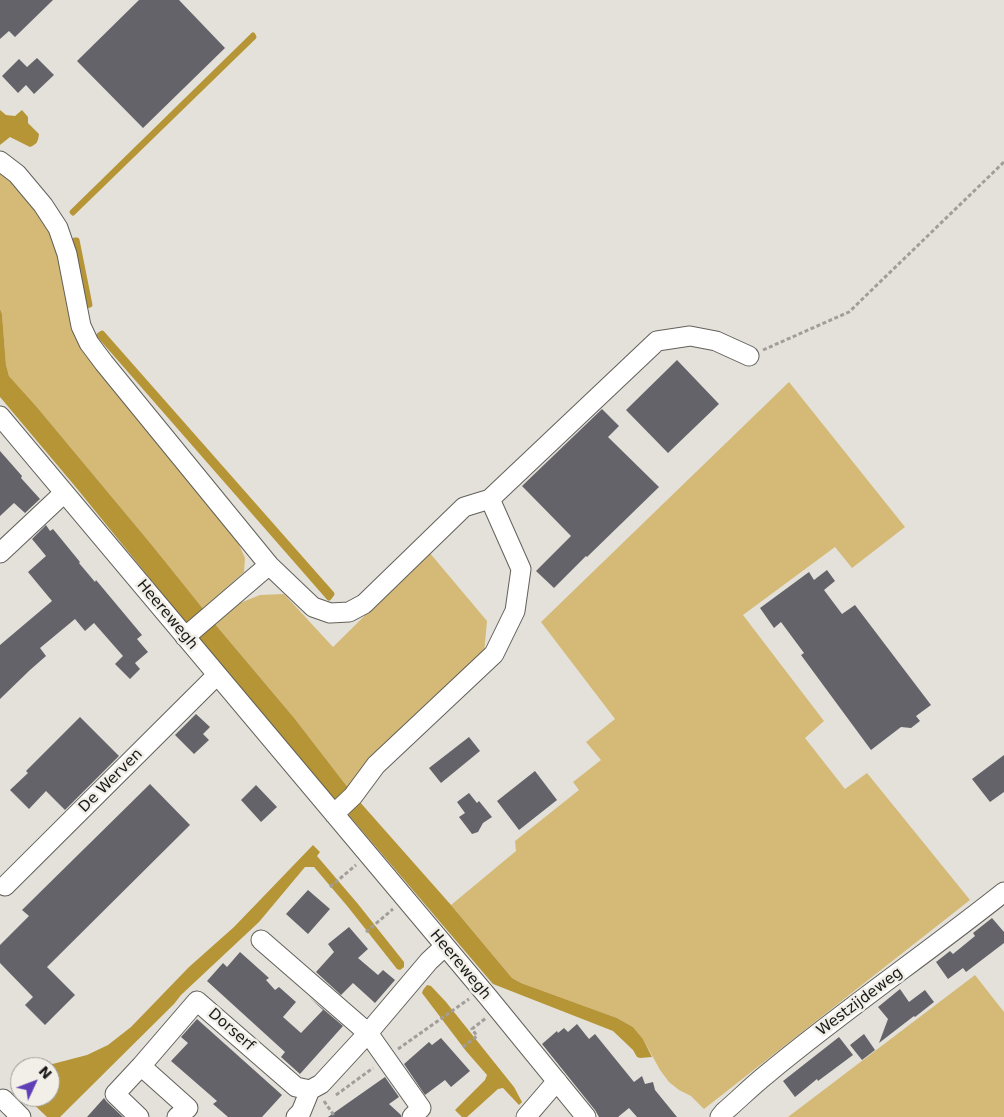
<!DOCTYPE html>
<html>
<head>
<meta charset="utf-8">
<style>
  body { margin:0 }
  #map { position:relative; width:1004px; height:1117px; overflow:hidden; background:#e4e1db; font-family:"DejaVu Sans",sans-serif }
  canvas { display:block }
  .north { position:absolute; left:10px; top:1057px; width:50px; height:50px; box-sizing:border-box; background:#f1efe8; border:1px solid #9b9994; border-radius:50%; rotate:47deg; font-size:14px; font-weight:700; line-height:20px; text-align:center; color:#1a1917 }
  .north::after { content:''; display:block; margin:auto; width:18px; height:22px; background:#5f3eb6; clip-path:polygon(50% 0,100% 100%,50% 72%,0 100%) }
</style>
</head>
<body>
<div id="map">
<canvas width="1004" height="1117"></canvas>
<div class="north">N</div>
</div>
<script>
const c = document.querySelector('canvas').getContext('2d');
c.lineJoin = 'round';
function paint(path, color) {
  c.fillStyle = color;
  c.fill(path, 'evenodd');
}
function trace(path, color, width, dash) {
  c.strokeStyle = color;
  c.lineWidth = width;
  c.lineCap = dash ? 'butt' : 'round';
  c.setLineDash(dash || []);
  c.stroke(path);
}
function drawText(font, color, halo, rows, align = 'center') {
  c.font = font + ' "DejaVu Sans",sans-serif';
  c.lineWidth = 5;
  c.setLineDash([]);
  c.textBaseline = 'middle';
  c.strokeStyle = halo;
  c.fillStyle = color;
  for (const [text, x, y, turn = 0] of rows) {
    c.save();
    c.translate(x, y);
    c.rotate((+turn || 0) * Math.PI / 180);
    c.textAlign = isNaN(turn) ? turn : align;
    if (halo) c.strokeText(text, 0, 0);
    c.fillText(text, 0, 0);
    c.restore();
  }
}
const green = new Path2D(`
  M 0,171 L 9,177 L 25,196 L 49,229 L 56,245 L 72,328 L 82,351 L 237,540 L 245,558 L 244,572 L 202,609 L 151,544 L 36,406 L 9,376 L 6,365 L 2,314 L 0,309 Z
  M 789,382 L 905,527 L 852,568 L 835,547 L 743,615 L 824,721 L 805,738 L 845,789 L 867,773 L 970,900 L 704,1109 L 691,1096 L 679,1090 L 669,1082 L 660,1070 L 643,1039 L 633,1027 L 617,1018 L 521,983 L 512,978 L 451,905 L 516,851 L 515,841 L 579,790 L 573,782 L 601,760 L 586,742 L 615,719 L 541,622 Z
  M 429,552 L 487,621 L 484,654 L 349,789 L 295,719 L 215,624 L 240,603 L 260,595 L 284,594 L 333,647 Z
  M 975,975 L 1004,1012 L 1004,1117 L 788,1117 Z`);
const water = new Path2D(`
  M 0,110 L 6,115 L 15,116 L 22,110 L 28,117 L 28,123 L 39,134 C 38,142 37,144 30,147 L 10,137 L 0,145 Z
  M 0,309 L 2,314 L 6,365 L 9,376 L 36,406 L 151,544 L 215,624 L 295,719 L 349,789 L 336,801 L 226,672 L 74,485 L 0,397 Z
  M 359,801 L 451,905 L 512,978 L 521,983 L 617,1018 L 633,1027 L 643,1039 L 652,1057 L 640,1058 L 637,1057 L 633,1050 L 613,1031 L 493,984 L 347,813 Z
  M 313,845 L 320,852 L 317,856 L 358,904 L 404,962 L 404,967 L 400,970 L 397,969 L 348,907 L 314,867 L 305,867 L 259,922 L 181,995 L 174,1004 L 60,1117 L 47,1117 L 26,1097 L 50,1097 L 50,1067 L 41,1067 L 87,1055 L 108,1045 L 131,1027 L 189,967 L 234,927 Z
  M 427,985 L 431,986 L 446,1002 L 514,1087 L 522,1102 L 519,1105 L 503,1088 L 498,1089 L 467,1117 L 462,1117 L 455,1110 L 485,1080 L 487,1075 L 466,1051 L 422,993 L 423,990 Z`);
const stream = new Path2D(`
  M 253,35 L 254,37 L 73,213 L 72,212 Z
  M 75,240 L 77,240 L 90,305 L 87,306 Z
  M 102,333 L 332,594 L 329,598 L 99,335 Z`);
const building = new Path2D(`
  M 0,0 L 53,0 L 15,37 L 9,31 L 0,39 Z
  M 139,0 L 179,0 L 225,48 L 143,128 L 77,61 Z
  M 37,58 L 54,75 L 34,94 L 26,85 L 18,93 L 2,76 L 19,59 L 27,67 Z
  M 677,360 L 719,404 L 668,453 L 626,410 Z
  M 602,409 L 619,426 L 608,437 L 659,487 L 587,557 L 586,556 L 554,588 L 536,571 L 571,536 L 522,486 Z
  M 0,451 L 22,476 L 21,478 L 40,499 L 25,513 L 14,503 L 0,516 Z
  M 46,525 L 50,531 L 53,529 L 80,562 L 79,563 L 95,582 L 96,580 L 142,635 L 137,639 L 148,652 L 135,663 L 140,669 L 130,679 L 115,664 L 123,656 L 94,623 L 85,631 L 75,619 L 40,648 L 46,656 L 30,670 L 0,699 L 0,645 L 52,601 L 28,572 L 46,556 L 32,539 Z
  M 827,570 L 835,581 L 824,590 L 842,614 L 855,605 L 931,705 L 916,716 L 920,721 L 911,728 L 901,727 L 871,750 L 801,655 L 804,653 L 781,622 L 774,628 L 760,608 L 809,572 L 814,580 Z
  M 196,714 L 210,727 L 203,734 L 209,740 L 194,754 L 175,735 Z
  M 80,717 L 119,756 L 65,810 L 46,791 L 29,809 L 10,790 L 28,773 L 26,771 Z
  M 469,737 L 480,751 L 441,783 L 429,768 Z
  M 1004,755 L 1004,792 L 990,802 L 972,779 Z
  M 535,771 L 557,800 L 519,830 L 497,801 Z
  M 150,784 L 190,825 L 47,967 L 75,995 L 45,1025 L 25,1005 L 33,997 L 0,963 L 0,945 L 29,916 L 22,910 Z
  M 256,785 L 277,807 L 261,822 L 241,800 Z
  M 469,793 L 477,803 L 479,801 L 492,817 L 483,823 L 478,832 L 472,834 L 459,817 L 465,813 L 457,802 Z
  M 308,890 L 330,909 L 308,934 L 286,914 Z
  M 992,918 L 1004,932 L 1004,943 L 966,972 L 963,968 L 948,979 L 936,962 L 950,951 L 953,954 L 975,936 L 973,933 Z
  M 349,927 L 368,949 L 358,958 L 378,975 L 383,970 L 395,980 L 375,1003 L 353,983 L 341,995 L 316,972 L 334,952 L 328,944 Z
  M 240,952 L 269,978 L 266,980 L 275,990 L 279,987 L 296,1002 L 283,1017 L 301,1033 L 323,1010 L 309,997 L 343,1026 L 300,1074 L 281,1057 L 285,1052 L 207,981 L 223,963 L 227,967 Z
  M 900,989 L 909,1002 L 925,990 L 934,1002 L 915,1017 L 914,1016 L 879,1043 L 888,1019 L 878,1007 Z
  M 197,1019 L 282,1095 L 262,1117 L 228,1117 L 213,1104 L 217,1101 L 171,1061 L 188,1043 L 181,1037 Z
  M 577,1024 L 589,1039 L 595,1034 L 634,1082 L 642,1076 L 645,1084 L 653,1082 L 655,1090 L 677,1117 L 637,1117 L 629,1108 L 618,1117 L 599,1117 L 595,1110 L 542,1044 L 557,1031 L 558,1033 L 564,1028 L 568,1032 Z
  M 864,1034 L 875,1050 L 862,1060 L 850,1045 Z
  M 839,1037 L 853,1055 L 818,1081 L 817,1079 L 795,1097 L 783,1081 Z
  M 441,1038 L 470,1071 L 451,1087 L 445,1080 L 425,1095 L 404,1064 L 429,1042 L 432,1045 Z
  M 385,1077 L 399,1097 L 389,1104 L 401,1115 L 401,1117 L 328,1117 Z
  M 104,1098 L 107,1102 L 123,1117 L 87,1117 Z`);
const path = new Path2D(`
  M 763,350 L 849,312 L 1004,162
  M 330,887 L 356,865
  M 366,932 L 393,909
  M 463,1047 L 477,1036 L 472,1029 L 486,1018
  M 398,1049 L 469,999
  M 336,1095 L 373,1068
  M 324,1101 L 335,1117`);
const minor = new Path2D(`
  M 0,161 L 17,174 L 43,205 L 58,228 L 67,254 L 81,326 L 89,343 L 104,363 L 269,565 L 313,607 L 330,613 L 349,612 L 364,604 L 464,507 L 490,499 L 657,341 L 690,336 L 716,341 L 749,356
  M 0,416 L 488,997 L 586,1117
  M 0,553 L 64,493
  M 185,637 L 269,565
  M 334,814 L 353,796 L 376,765 L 494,654 L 515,611 L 521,569 L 490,499
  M 5,886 L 217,675
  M 261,940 L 368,1033 L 421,1108 L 412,1117
  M 141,1066 L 188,1108 L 177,1117
  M 3,1099 L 21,1117
  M 139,1117 L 115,1094 L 141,1066 L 197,1001 L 296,1087 L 310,1090 L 321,1084 L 368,1033 L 429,961 L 444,947
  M 296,1117 L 301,1112 L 310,1090
  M 526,1117 L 557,1081
  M 720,1117 L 724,1112 C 738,1100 752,1086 767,1074 C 844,1010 926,954 1004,892`);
const streetNames = [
  ["Heerewegh",167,615,50],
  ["De Werven",111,781,-45],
  ["Heerewegh",460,965,50],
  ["Westzijdeweg",860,1002,-37],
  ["Dorserf",231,1030,41]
];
paint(green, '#d4ba76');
paint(water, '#b69536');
trace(stream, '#b69536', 5);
paint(building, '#646369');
trace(minor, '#62605a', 21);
trace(path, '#a19e9a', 3, [4, 2.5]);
trace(minor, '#fff', 19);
drawText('15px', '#1a1917', '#f1efe8', streetNames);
</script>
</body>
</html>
